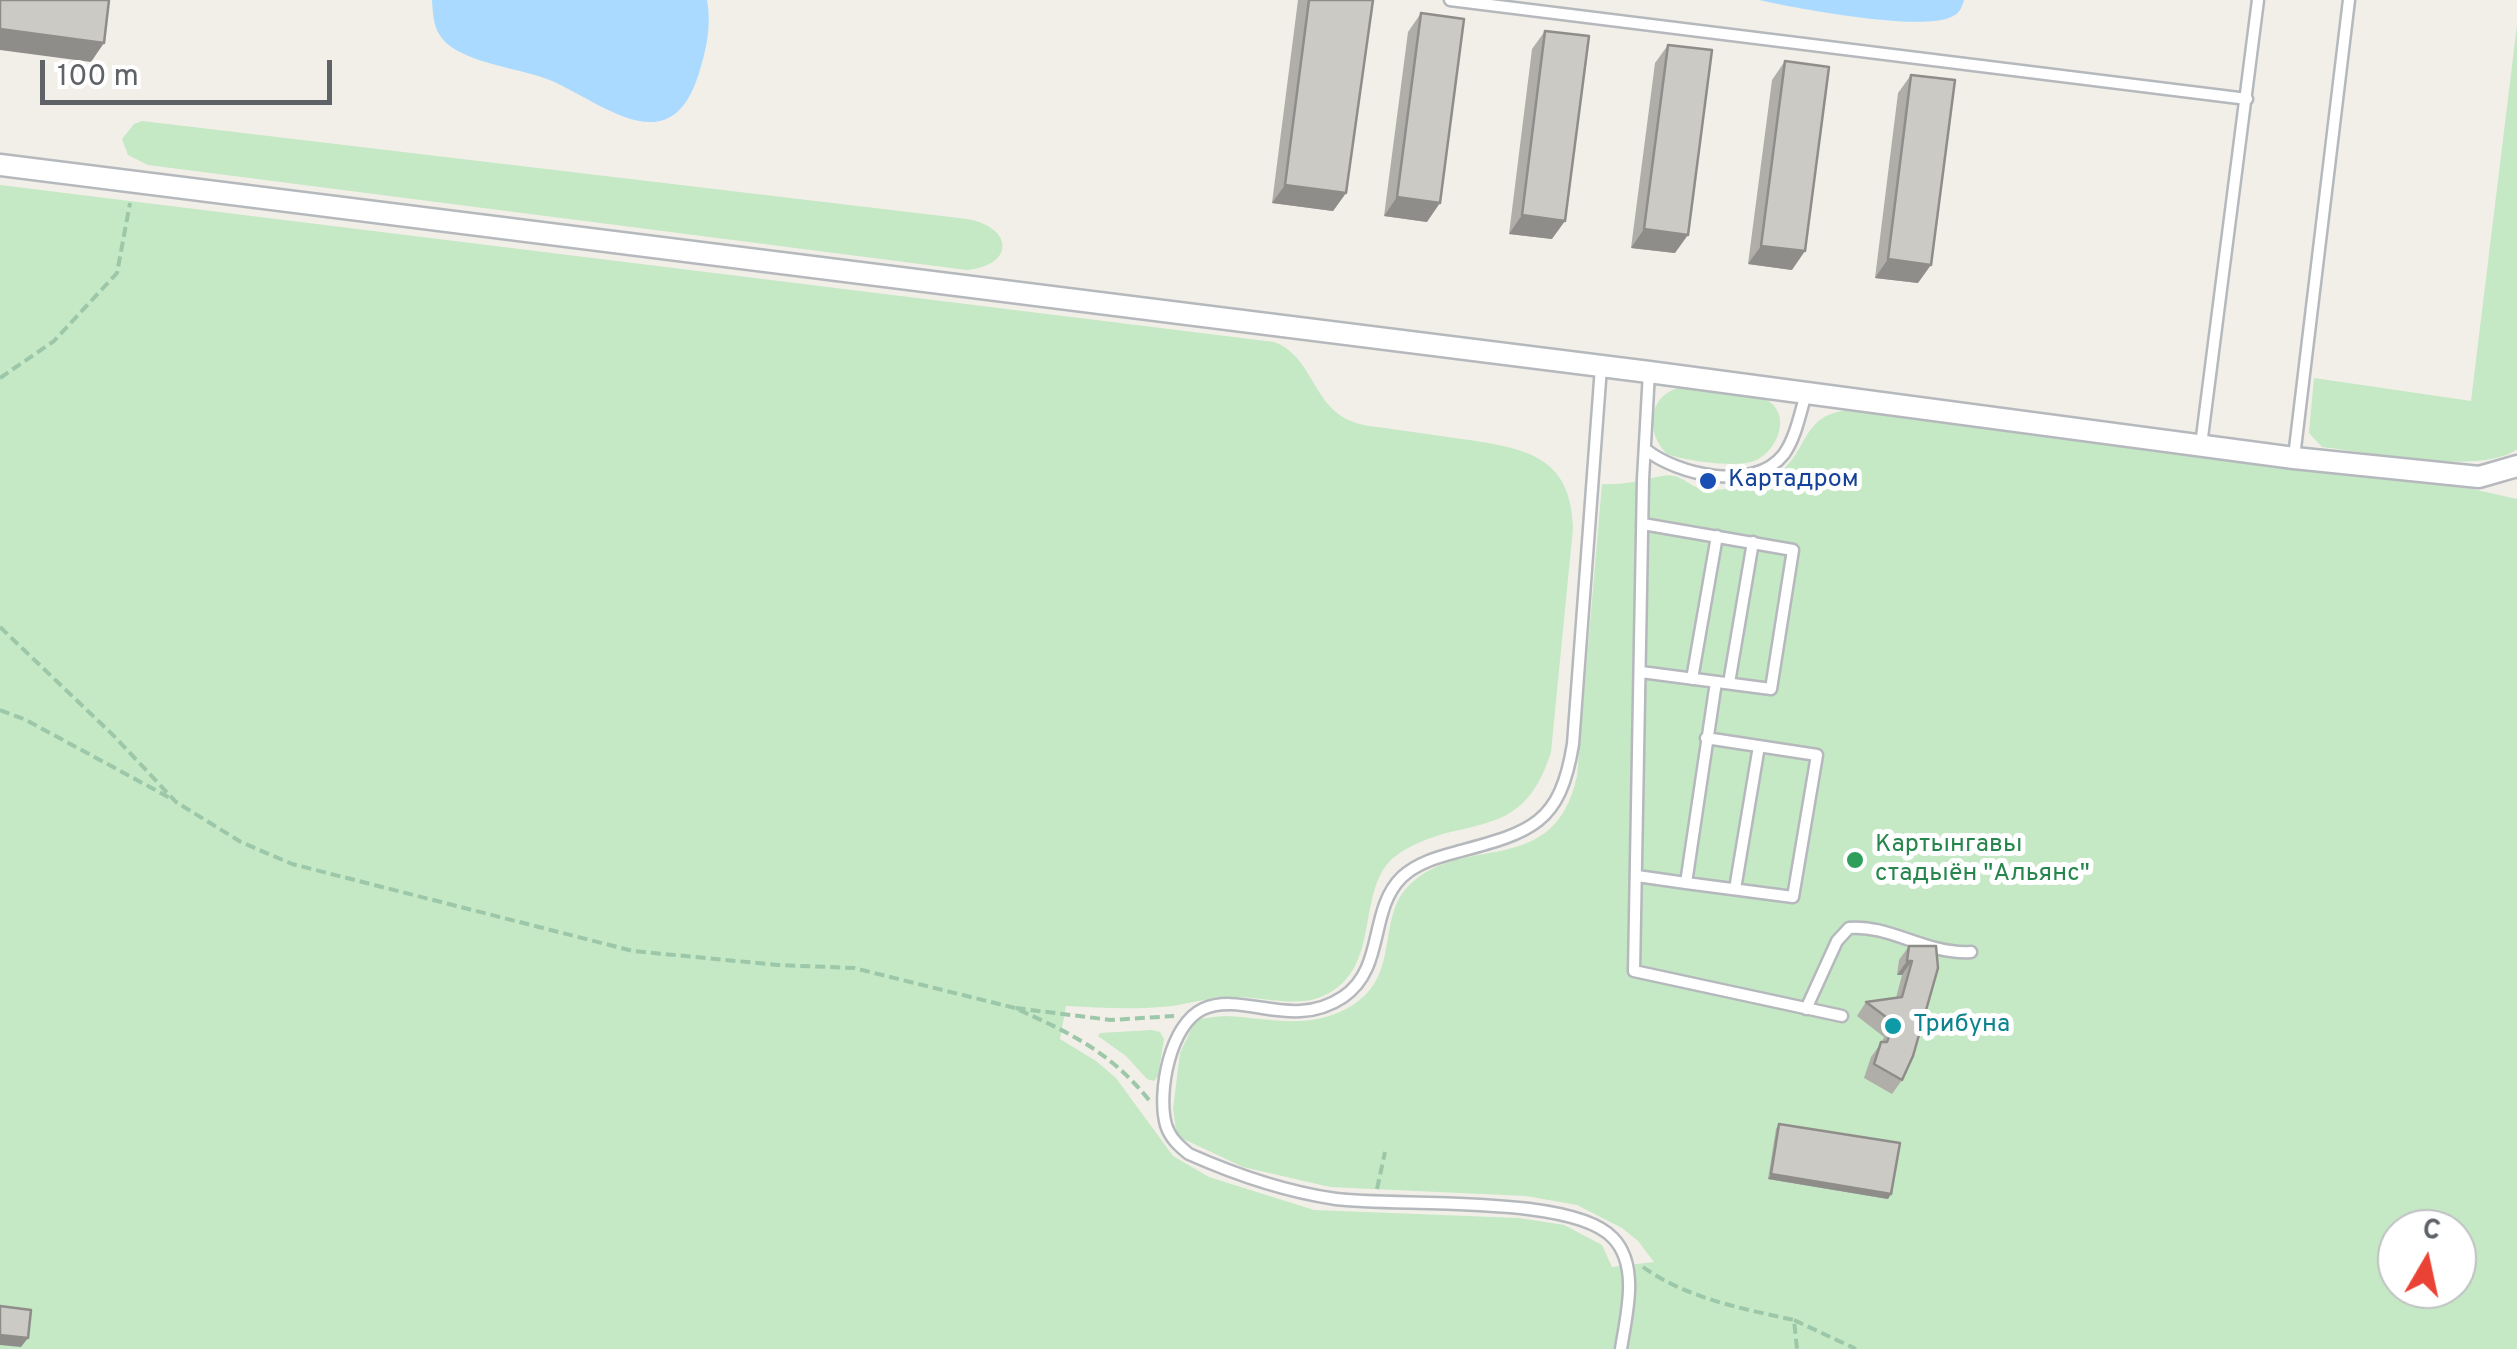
<!DOCTYPE html>
<html>
<head>
<meta charset="utf-8">
<style>
  body { margin:0 }
  #map { position:relative; width:2517px; height:1349px; overflow:hidden; background:#f1efe8; font-family:Overpass,sans-serif }
  canvas { display:block }
  .north { position:absolute; left:2377px; top:1209px; width:100px; height:100px; box-sizing:border-box; background:#fff; border:2px solid #bfc1c3; border-radius:50%; rotate:9deg; font-size:28px; font-weight:700; line-height:40px; text-align:center; color:#5f6368 }
  .north::after { content:''; display:block; margin:auto; width:35px; height:45px; background:#ea4335; clip-path:polygon(50% 0,100% 100%,50% 72%,0 100%) }
  .scale { position:absolute; left:40px; top:60px; width:292px; height:45px; box-sizing:border-box; border:5px solid #5f6368; border-top:0; padding-left:12px; font-size:30px; line-height:35px; white-space:nowrap; color:#5f6368; -webkit-text-stroke:8px #fff; paint-order:stroke }
</style>
</head>
<body>
<div id="map">
<canvas width="2517" height="1349"></canvas>
<div class="north">С</div>
<div class="scale">100 m</div>
</div>
<script>
const c = document.querySelector('canvas').getContext('2d');
c.lineJoin = 'round';
function paint(path, color) {
  c.fillStyle = color;
  c.fill(path, 'evenodd');
}
function trace(path, color, width, dash) {
  c.strokeStyle = color;
  c.lineWidth = width;
  c.lineCap = dash ? 'butt' : 'round';
  c.setLineDash(dash || []);
  c.stroke(path);
}
function drawText(font, color, halo, rows, align = 'center') {
  c.font = font + ' Overpass,sans-serif';
  c.lineWidth = 10;
  c.setLineDash([]);
  c.textBaseline = 'middle';
  c.strokeStyle = halo;
  c.fillStyle = color;
  for (const [text, x, y, turn = 0] of rows) {
    c.save();
    c.translate(x, y);
    c.rotate((+turn || 0) * Math.PI / 180);
    c.textAlign = isNaN(turn) ? turn : align;
    if (halo) c.strokeText(text, 0, 0);
    c.fillText(text, 0, 0);
    c.restore();
  }
}
const green = new Path2D(`
  M 2517,25 L 2517,449 C 2482,476 2367,452 2322,447 L 2309,433 L 2314,378 L 2471,401 Z
  M 142,121 L 967,219 C 1013,227 1016,265 967,270 L 148,165 L 128,155 L 122,139 L 134,124 Z
  M 0,185 L 1274,342 C 1311,355 1312,401 1346,419 C 1360,426 1377,427 1392,429 C 1417,433 1443,436 1469,440 C 1529,449 1571,458 1573,528 L 1551,752 C 1521,848 1461,811 1397,855 C 1366,876 1372,928 1358,959 C 1351,978 1335,993 1315,999 C 1288,1006 1259,996 1232,997 C 1211,997 1192,1003 1172,1006 C 1136,1010 1101,1008 1066,1006 L 1060,1039 L 1096,1061 L 1116,1078 L 1173,1156 L 1209,1177 L 1314,1210 L 1519,1218 L 1564,1225 L 1602,1245 L 1612,1267 L 1654,1262 L 1638,1241 L 1622,1228 L 1577,1205 L 1526,1196 L 1330,1187 L 1243,1167 L 1177,1136 L 1173,1109 L 1180,1053 L 1196,1019 C 1206,1019 1215,1016 1226,1016 C 1269,1018 1305,1030 1346,1009 C 1407,977 1371,914 1415,880 C 1470,835 1555,877 1577,776 L 1602,484 C 1620,486 1646,479 1662,476 C 1678,472 1686,483 1698,488 C 1711,494 1760,485 1773,477 C 1811,454 1798,413 1852,410 L 2472,489 L 2517,499 L 2517,1349 L 0,1349 ZM 2397,1229 L 2457,1229 L 2457,1289 L 2397,1289 Z
  M 1678,388 C 1698,387 1747,390 1765,399 C 1793,413 1778,452 1754,461 C 1735,468 1686,461 1667,454 C 1646,434 1647,397 1678,388 Z
  M 1152,1030 L 1160,1032 L 1164,1039 L 1158,1076 L 1154,1081 L 1147,1079 L 1126,1056 L 1098,1036 L 1100,1033 Z`);
const water = new Path2D(`
  M 432,0 L 707,0 C 712,25 706,52 698,76 C 669,166 600,100 547,79 C 519,68 458,62 441,37 C 433,26 433,13 432,0 Z
  M 1759,0 L 1964,0 C 1962,8 1959,14 1951,17 C 1920,32 1795,8 1759,0 Z`);
const path = new Path2D(`
  M 0,378 L 54,341 L 117,273 L 130,203
  M 0,627 L 114,736 L 176,802 L 241,842 L 292,864 L 633,951 L 778,965 L 854,968 L 1015,1008
  M 0,710 L 26,720 L 172,799
  M 1149,1100 C 1109,1051 1072,1034 1015,1008 L 1111,1020 L 1174,1016
  M 1377,1189 L 1385,1152
  M 1643,1267 C 1686,1298 1743,1309 1794,1320 L 1797,1349
  M 1794,1320 L 1856,1349`);
const service = new Path2D(`
  M 1450,0 L 2247,99
  M 1601,367 L 1573,744 C 1560,825 1531,832 1457,852 C 1438,857 1417,863 1402,877 C 1368,910 1386,968 1343,997 C 1292,1031 1244,991 1203,1009 C 1170,1024 1157,1093 1166,1125 C 1170,1138 1179,1146 1189,1154 C 1234,1174 1287,1192 1336,1199 C 1398,1207 1572,1194 1613,1238 C 1640,1266 1626,1316 1621,1349
  M 1649,372 L 1643,479 L 1634,971 L 1842,1016
  M 2201,445 L 2258,0
  M 1645,449 C 1677,475 1754,493 1784,454 C 1796,437 1800,413 1806,394
  M 2294,457 L 2349,0
  M 1641,672 L 1771,689 L 1793,550 L 1643,524
  M 1692,679 L 1717,536
  M 1729,683 L 1753,542
  M 1637,876 L 1686,883 L 1716,682
  M 1686,883 L 1793,897 L 1817,755 L 1706,738
  M 1735,889 L 1759,746
  M 1806,1009 L 1837,941 L 1849,928 C 1889,924 1927,955 1971,952`);
const minor = new Path2D(`
  M 0,165 L 1649,372 L 2294,458 L 2479,477 L 2517,466`);
const wall = new Path2D(`
  M 1298,0 L 1373,0 L 1346,193 L 1333,211 L 1272,203 Z
  M 1421,13 L 1427,222 L 1384,216 L 1408,32 Z
  M 1545,31 L 1552,239 L 1509,234 L 1532,49 Z
  M 1668,45 L 1675,253 L 1631,248 L 1655,63 Z
  M 1785,61 L 1792,270 L 1748,264 L 1772,80 Z
  M 1911,75 L 1918,283 L 1875,278 L 1898,93 Z
  M 1909,946 L 1936,946 L 1902,1080 L 1892,1094 L 1864,1078 L 1871,1057 L 1882,1042 L 1884,1037 L 1857,1016 L 1866,1002 L 1896,998 L 1902,975 L 1897,975 L 1899,960 Z
  M 1779,1124 L 1891,1194 L 1888,1199 L 1768,1179 L 1776,1129 Z`);
const shadedWall = new Path2D(`
  M 0,29 L 104,43 L 91,62 L 0,50 Z
  M 1285,185 L 1346,193 L 1333,211 L 1272,203 Z
  M 1397,197 L 1440,203 L 1427,222 L 1384,216 Z
  M 1522,215 L 1565,221 L 1552,239 L 1509,234 Z
  M 1644,229 L 1688,235 L 1675,253 L 1631,248 Z
  M 1761,246 L 1805,251 L 1792,270 L 1748,264 Z
  M 1888,259 L 1931,265 L 1918,283 L 1875,278 Z
  M 1907,961 L 1912,961 L 1902,975 L 1897,975 Z
  M 1771,1174 L 1891,1194 L 1888,1199 L 1768,1179 Z
  M 0,1335 L 28,1338 L 21,1347 L 0,1345 Z`);
const building = new Path2D(`
  M 0,0 L 109,0 L 104,43 L 0,29 Z
  M 1309,0 L 1373,0 L 1346,193 L 1285,185 Z
  M 1421,13 L 1464,19 L 1440,203 L 1397,197 Z
  M 1545,31 L 1589,36 L 1565,221 L 1522,215 Z
  M 1668,45 L 1712,50 L 1688,235 L 1644,229 Z
  M 1785,61 L 1829,67 L 1805,251 L 1761,246 Z
  M 1911,75 L 1955,80 L 1931,265 L 1888,259 Z
  M 1909,946 L 1936,946 L 1938,968 L 1913,1056 L 1902,1080 L 1874,1064 L 1881,1042 L 1887,1042 L 1894,1023 L 1866,1002 L 1902,997 L 1912,961 L 1907,961 Z
  M 1779,1124 L 1900,1143 L 1891,1194 L 1771,1174 Z
  M 0,1306 L 31,1310 L 28,1338 L 0,1335 Z`);
const markers = [
  [1708,481,10,"#1a4fb4"],
  [1855,860,10,"#2e9e5b"],
  [1893,1026,10,"#0f9aa8"]
];
const transitNames = [
  ["Картадром",1728,481]
];
const leisureNames = [
  ["Картынгавы",1875,846],
  ["стадыён \"Альянс\"",1875,875]
];
const cultureNames = [
  ["Трибуна",1913,1026]
];
paint(green, '#c5e8c5');
paint(water, '#aadaff');
trace(service, '#b5b8bc', 15);
trace(minor, '#b5b8bc', 25);
trace(path, '#9cc7a9', 4, [10, 5]);
trace(service, '#fff', 10);
trace(minor, '#fff', 20);
paint(wall, '#afaea9');
paint(shadedWall, '#8f8d8a');
paint(building, '#cccac5');
trace(building, '#8f8d8a', 2.5);
for (const [x, y, r, color] of markers) {
  const dot = new Path2D();
  dot.arc(x, y, r, 0, 2 * Math.PI);
  c.fillStyle = color;
  c.fill(dot);
  trace(dot, '#fff', 4);
}
drawText('25px', '#164399', '#fff', transitNames, 'left');
drawText('25px', '#27864d', '#fff', leisureNames, 'left');
drawText('25px', '#0d838f', '#fff', cultureNames, 'left');
</script>
</body>
</html>
